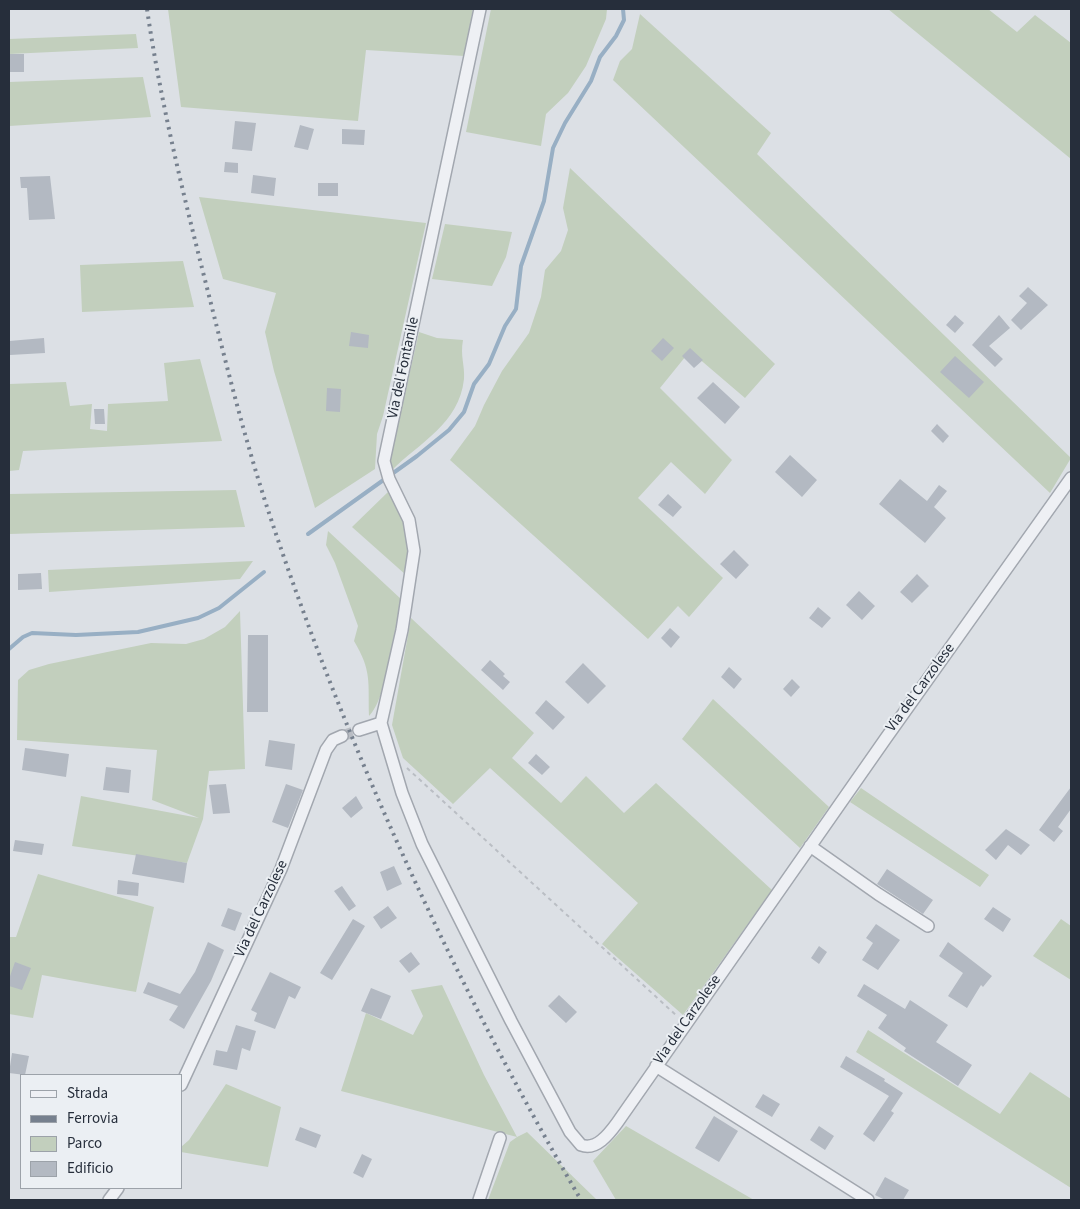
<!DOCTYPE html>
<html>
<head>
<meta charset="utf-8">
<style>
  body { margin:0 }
  #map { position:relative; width:1080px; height:1209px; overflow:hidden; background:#dce0e5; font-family:"Source Sans 3",sans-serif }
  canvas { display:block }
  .frame { position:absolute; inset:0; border:10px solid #262e3b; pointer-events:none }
  .legend { position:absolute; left:20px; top:1074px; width:162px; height:115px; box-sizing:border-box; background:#ebeff3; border:1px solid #9ca2a9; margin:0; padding:6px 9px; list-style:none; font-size:15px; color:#262e3b }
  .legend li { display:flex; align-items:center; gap:10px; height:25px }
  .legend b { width:25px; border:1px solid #9ca2a9 }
</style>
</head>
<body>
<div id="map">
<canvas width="1080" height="1209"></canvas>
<div class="frame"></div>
<ul class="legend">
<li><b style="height:6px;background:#eef0f4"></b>Strada</li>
<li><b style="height:6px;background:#76808e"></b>Ferrovia</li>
<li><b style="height:14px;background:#c2cfbd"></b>Parco</li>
<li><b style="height:14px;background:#b3b9c2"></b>Edificio</li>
</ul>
</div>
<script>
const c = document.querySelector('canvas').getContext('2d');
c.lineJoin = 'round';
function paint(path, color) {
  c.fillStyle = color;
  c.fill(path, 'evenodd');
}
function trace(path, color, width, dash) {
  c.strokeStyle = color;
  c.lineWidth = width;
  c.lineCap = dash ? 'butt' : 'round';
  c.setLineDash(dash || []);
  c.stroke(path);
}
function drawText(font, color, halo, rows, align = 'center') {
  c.font = font + ' "Source Sans 3",sans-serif';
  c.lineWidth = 4;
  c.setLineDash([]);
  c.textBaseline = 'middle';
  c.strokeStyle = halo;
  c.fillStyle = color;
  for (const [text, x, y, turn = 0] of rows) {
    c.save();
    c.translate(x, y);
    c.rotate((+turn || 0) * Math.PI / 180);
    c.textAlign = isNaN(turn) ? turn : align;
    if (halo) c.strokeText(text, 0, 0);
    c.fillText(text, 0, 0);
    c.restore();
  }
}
const green = new Path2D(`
  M 168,9 L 473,9 L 464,56 L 366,50 L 358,121 L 181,107 Z
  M 491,9 L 607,9 L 606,19 L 586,66 L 568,93 L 546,114 L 541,146 L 466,132 Z
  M 888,9 L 988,9 L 1017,32 L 1035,15 L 1071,43 L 1071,159 Z
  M 640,14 L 771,133 L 757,154 L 1071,458 L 1050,493 L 613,80 L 620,61 L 632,49 Z
  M 136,34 L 138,48 L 9,54 L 9,39 Z
  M 143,77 L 151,117 L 9,126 L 9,82 Z
  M 570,168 L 775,364 L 745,398 L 690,351 L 660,388 L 732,460 L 705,494 L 671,462 L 638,498 L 723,578 L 689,617 L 678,606 L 648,639 L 450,460 L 475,426 L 484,405 L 502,371 L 529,333 L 541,297 L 545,270 L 561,251 L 568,230 L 563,208 Z
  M 199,197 L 426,223 L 383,416 L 377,434 L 375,469 L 315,508 L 274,371 L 265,332 L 276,293 L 223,279 Z
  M 445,224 L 512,232 L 506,257 L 492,286 L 432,279 Z
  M 183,261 L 194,307 L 82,312 L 80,265 Z
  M 419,332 L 437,338 L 463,340 C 460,356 465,365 464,379 C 459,424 420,442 391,471 L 391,455 Z
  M 200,359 L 222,441 L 23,451 L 19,470 L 9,471 L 9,384 L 66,382 L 70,406 L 92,404 L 90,429 L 107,431 L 108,404 L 168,401 L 164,363 Z
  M 236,490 L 245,527 L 9,534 L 9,494 Z
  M 389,491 C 407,523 411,538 406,575 L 352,527 Z
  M 328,531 L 402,600 C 396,627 387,699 369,716 C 368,682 372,671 354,641 L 358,626 L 335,563 L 326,545 Z
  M 253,561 L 240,579 L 49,592 L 48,570 Z
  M 240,611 L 245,769 L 209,771 L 203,819 L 187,863 L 72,846 L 81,796 L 199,818 L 152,800 L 157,750 L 17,740 L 18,680 L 29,670 L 49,664 L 151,643 L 186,644 L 204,639 L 225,627 Z
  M 411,618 L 534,733 L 512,758 L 561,803 L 586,776 L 624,813 L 656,783 L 772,890 L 683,1015 L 602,944 L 638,903 L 490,768 L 453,804 L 403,758 L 392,725 Z
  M 713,699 L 829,807 L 800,848 L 682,739 Z
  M 861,788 L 989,875 L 980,887 L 850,802 Z
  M 38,874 L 154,907 L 136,992 L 42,975 L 33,1018 L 9,1014 L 9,937 L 16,937 Z
  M 1061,919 L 1071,926 L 1071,980 L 1033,956 Z
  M 442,985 L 484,1075 L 517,1137 L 527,1132 L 597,1200 L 488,1200 L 510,1142 L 517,1137 L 341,1091 L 366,1013 L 413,1035 L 423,1016 L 411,990 Z
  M 868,1030 L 1000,1114 L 1030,1072 L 1071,1099 L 1071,1188 L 856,1052 Z
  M 226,1084 L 281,1107 L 268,1167 L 181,1152 L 181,1147 L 189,1140 Z
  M 626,1126 L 754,1200 L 616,1200 L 593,1161 Z`);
const stream = new Path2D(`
  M 308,534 L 417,456 L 449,430 L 464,412 L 474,384 L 489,364 L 505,326 L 516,309 L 521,266 L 544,201 L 553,148 L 565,123 L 591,81 L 600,57 L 616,36 L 624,20 L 623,9
  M 9,649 L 23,637 L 32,633 L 76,635 L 138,632 L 198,618 L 219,608 L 264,572`);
const building = new Path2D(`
  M 9,54 L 24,54 L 24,72 L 9,72 Z
  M 235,121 L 256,123 L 252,151 L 232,149 Z
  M 300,125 L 314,129 L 308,150 L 294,147 Z
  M 342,129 L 365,130 L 364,145 L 342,144 Z
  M 225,162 L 238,163 L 238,173 L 224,172 Z
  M 253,175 L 276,178 L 274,196 L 251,193 Z
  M 50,176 L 55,219 L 29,220 L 27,188 L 21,188 L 20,177 Z
  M 318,183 L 338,183 L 338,196 L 318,196 Z
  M 1028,287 L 1048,305 L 1021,330 L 1011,320 L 1027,303 L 1019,296 Z
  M 955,315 L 964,323 L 955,333 L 946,325 Z
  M 999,315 L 1010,328 L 989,346 L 1003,359 L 995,367 L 972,345 Z
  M 351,332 L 369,335 L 368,348 L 349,346 Z
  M 44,338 L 45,353 L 10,355 L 9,341 Z
  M 663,338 L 674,348 L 662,361 L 651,351 Z
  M 690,348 L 703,360 L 694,368 L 682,356 Z
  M 955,356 L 984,382 L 969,398 L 940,372 Z
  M 713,382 L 740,407 L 725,424 L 697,398 Z
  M 327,388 L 341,389 L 340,412 L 326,411 Z
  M 94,409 L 104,409 L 105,424 L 95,424 Z
  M 937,424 L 949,436 L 943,443 L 931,431 Z
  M 790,455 L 817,480 L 802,497 L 775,472 Z
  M 900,479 L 927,501 L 939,485 L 947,491 L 934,507 L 946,518 L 925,543 L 879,504 Z
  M 668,494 L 682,507 L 673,517 L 658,505 Z
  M 734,550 L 749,565 L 736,579 L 720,564 Z
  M 41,573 L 42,589 L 18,590 L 18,574 Z
  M 917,574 L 929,586 L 912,603 L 900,592 Z
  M 859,591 L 875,606 L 862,620 L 846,605 Z
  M 818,607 L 831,618 L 822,628 L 809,618 Z
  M 670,628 L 680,637 L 671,648 L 661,638 Z
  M 248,635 L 268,635 L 268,712 L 247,712 Z
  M 490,660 L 505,674 L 503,676 L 510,682 L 503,690 L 481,670 Z
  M 583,663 L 606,686 L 588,704 L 565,682 Z
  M 729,667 L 742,679 L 734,689 L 721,677 Z
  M 792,679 L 800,687 L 791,697 L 783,689 Z
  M 546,700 L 565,717 L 553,730 L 535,713 Z
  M 269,740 L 295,744 L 292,770 L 265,766 Z
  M 25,748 L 69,754 L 66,777 L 22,770 Z
  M 536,754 L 550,767 L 542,775 L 528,763 Z
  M 106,767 L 131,770 L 129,793 L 103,790 Z
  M 226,784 L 230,813 L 213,814 L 209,785 Z
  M 286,784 L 303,790 L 288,828 L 272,822 Z
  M 1071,787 L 1071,809 L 1058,827 L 1063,831 L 1054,842 L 1039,830 Z
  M 356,796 L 363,808 L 351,818 L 342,808 Z
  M 1006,829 L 1030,845 L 1021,855 L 1008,845 L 996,860 L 985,850 Z
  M 15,840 L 44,844 L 42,855 L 13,851 Z
  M 136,854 L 187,863 L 184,883 L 132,874 Z
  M 394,866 L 402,884 L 387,891 L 380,872 Z
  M 887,869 L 933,900 L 923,914 L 877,884 Z
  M 118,880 L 139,883 L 138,896 L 117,894 Z
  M 342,886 L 356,906 L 349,911 L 334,891 Z
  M 388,906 L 397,918 L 381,929 L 373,917 Z
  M 993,907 L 1011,919 L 1003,932 L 984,919 Z
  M 228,908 L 242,913 L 235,931 L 221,926 Z
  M 353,919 L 365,926 L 332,980 L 320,973 Z
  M 876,924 L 900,940 L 878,970 L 862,960 L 873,943 L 866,938 Z
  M 208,942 L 224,950 L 211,981 L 184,1029 L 169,1020 L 178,1006 L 143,993 L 148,982 L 180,994 L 195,972 Z
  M 948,942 L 992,976 L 983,987 L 981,985 L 967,1008 L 948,996 L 963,973 L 939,956 Z
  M 819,946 L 827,952 L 819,964 L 811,958 Z
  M 411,952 L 420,964 L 409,973 L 399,961 Z
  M 15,962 L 31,968 L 22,990 L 9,986 L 9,979 Z
  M 270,972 L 301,987 L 295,999 L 289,996 L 275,1029 L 254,1021 L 257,1013 L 251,1010 Z
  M 864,984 L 905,1009 L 910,1000 L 948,1025 L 936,1042 L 972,1065 L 958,1086 L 904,1051 L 906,1048 L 878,1028 L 887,1015 L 857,996 Z
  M 371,988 L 391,996 L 381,1019 L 361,1011 Z
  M 559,995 L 577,1012 L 566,1023 L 548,1006 Z
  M 236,1025 L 256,1031 L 250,1051 L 242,1048 L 237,1070 L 213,1065 L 216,1050 L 227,1052 Z
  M 12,1053 L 29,1056 L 25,1075 L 9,1073 Z
  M 846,1056 L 885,1079 L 884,1081 L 903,1093 L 891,1111 L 894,1113 L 874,1142 L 863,1134 L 889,1096 L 840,1067 Z
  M 763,1094 L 780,1104 L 772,1117 L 755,1107 Z
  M 714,1116 L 738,1131 L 719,1162 L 695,1148 Z
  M 819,1126 L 834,1136 L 825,1150 L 810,1140 Z
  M 300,1127 L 321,1135 L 316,1148 L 295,1140 Z
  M 362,1154 L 372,1159 L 363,1178 L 353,1173 Z
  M 885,1177 L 909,1190 L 903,1200 L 885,1200 L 875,1195 Z`);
const minorTunnel = new Path2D(`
  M 342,736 L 359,730`);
const path = new Path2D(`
  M 407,768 L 678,1017`);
const minor = new Path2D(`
  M 381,723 L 402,793 L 422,844 L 511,1021 L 570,1132 L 581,1145 C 596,1151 609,1134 617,1123 L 886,738 L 1071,478
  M 381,723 L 402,630 L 414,551 L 409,520 L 389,479 L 384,461 L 480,9
  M 359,730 L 381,723
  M 810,846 L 878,894 L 928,926
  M 656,1066 L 868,1200
  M 181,1085 L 281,869 L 326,750 L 333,740 L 342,736
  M 109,1200 L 118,1188
  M 479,1200 L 500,1138`);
const rail = new Path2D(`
  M 147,9 C 160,98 181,185 203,272 C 223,351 242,430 267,507 C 345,745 455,984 581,1200`);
const streetNames = [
  ["Via del Fontanile",404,368,-78],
  ["Via del Carzolese",921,688,-54],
  ["Via del Carzolese",262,909,-65],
  ["Via del Carzolese",688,1020,-55]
];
paint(green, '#c2cfbd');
trace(stream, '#98afc4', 4);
paint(building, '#b3b9c2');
trace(minorTunnel, '#b8bcc3', 11, [11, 5.5]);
trace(minor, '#a2a7af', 14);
trace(path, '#babec4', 2, [4, 4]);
trace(minor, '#eef0f4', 11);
trace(rail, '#76808e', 4, [2.5, 5]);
drawText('15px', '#262e3b', '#ebeff3', streetNames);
</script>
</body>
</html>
